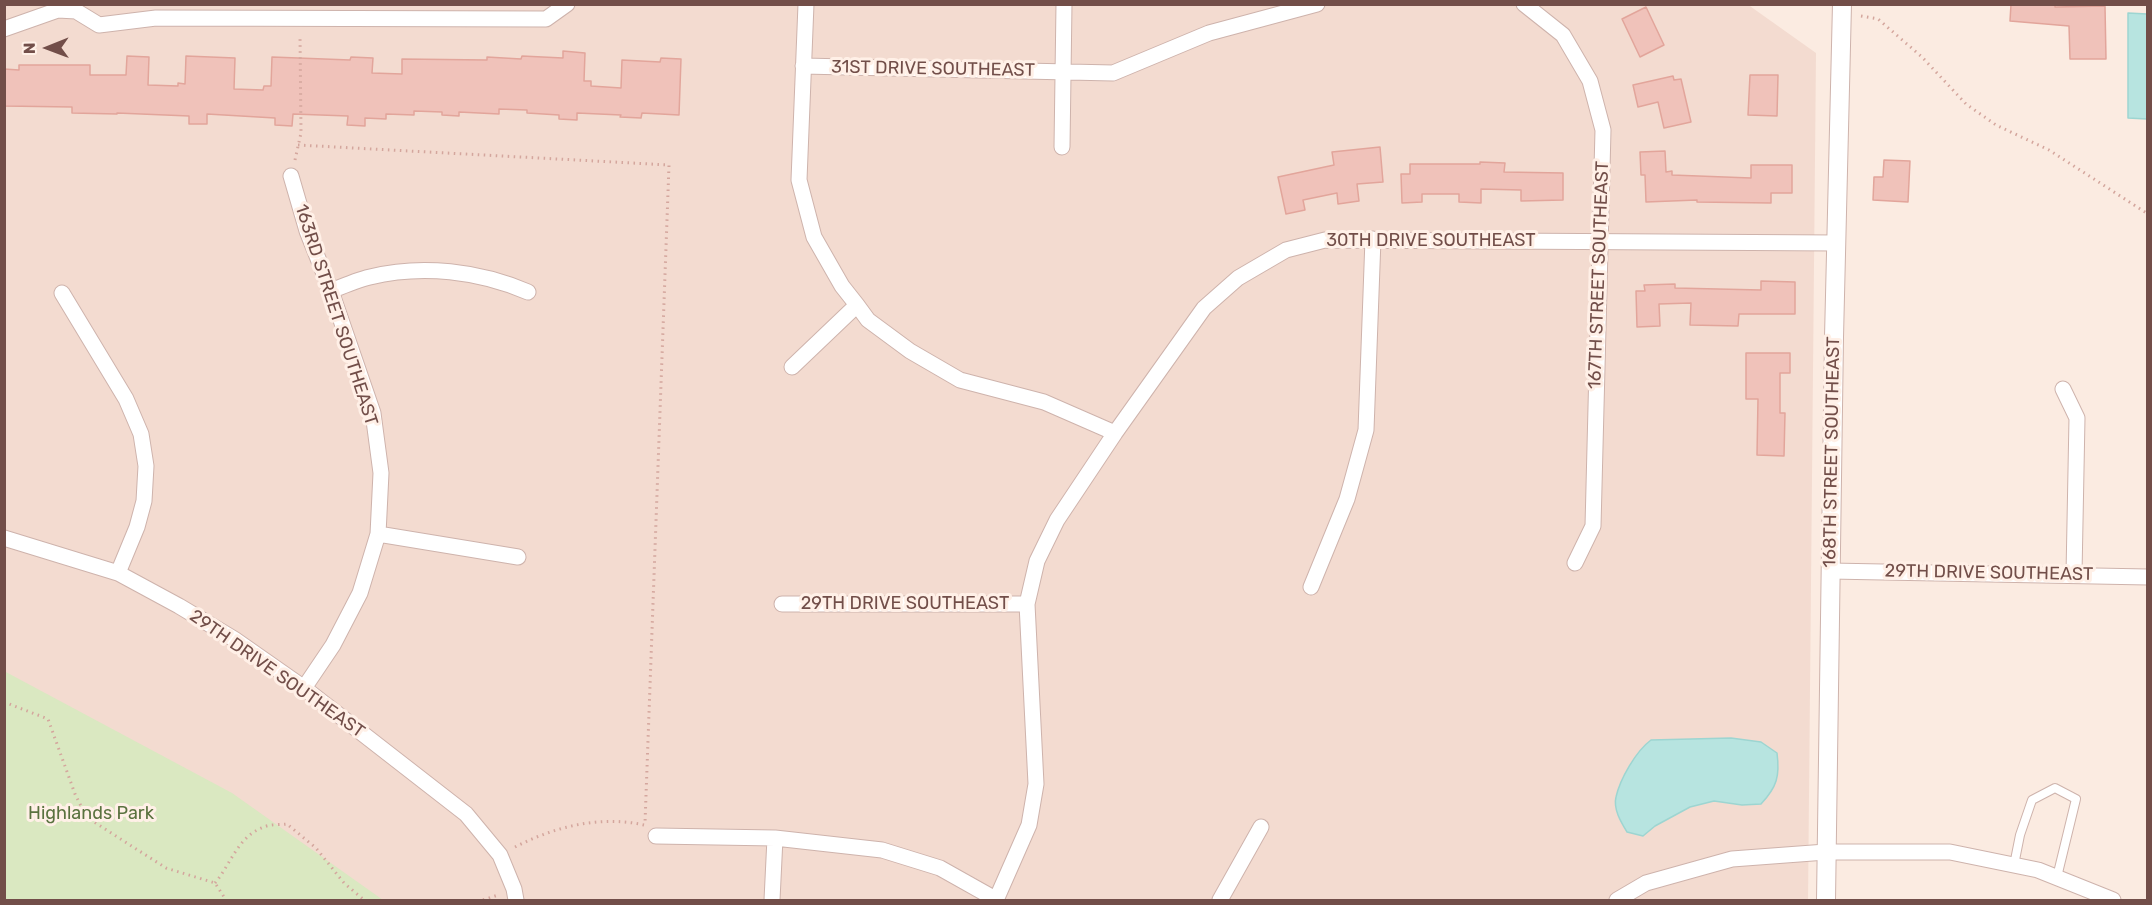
<!DOCTYPE html>
<html>
<head>
<meta charset="utf-8">
<style>
  body { margin:0 }
  #map { position:relative; width:2152px; height:905px; overflow:hidden; background:#fbebe1; font-family:Rubik,sans-serif }
  canvas { display:block }
  .frame { position:absolute; inset:0; border:6px solid #724e49; pointer-events:none }
  .north { position:absolute; left:18px; top:18px; width:60px; height:60px; -webkit-text-stroke:4px #fff0e7; paint-order:stroke; rotate:269deg; font-size:16px; font-weight:700; line-height:24px; text-align:center; color:#724e49 }
  .north::after { content:''; display:block; margin:auto; width:21px; height:27px; background:#724e49; clip-path:polygon(50% 0,100% 100%,50% 72%,0 100%) }
</style>
</head>
<body>
<div id="map">
<canvas width="2152" height="905"></canvas>
<div class="frame"></div>
<div class="north">N</div>
</div>
<script>
const c = document.querySelector('canvas').getContext('2d');
c.lineJoin = 'round';
function paint(path, color) {
  c.fillStyle = color;
  c.fill(path, 'evenodd');
}
function trace(path, color, width, dash) {
  c.strokeStyle = color;
  c.lineWidth = width;
  c.lineCap = dash ? 'butt' : 'round';
  c.setLineDash(dash || []);
  c.stroke(path);
}
function drawText(font, color, halo, rows, align = 'center') {
  c.font = font + ' Rubik,sans-serif';
  c.lineWidth = 6;
  c.setLineDash([]);
  c.textBaseline = 'middle';
  c.strokeStyle = halo;
  c.fillStyle = color;
  for (const [text, x, y, turn = 0] of rows) {
    c.save();
    c.translate(x, y);
    c.rotate((+turn || 0) * Math.PI / 180);
    c.textAlign = isNaN(turn) ? turn : align;
    if (halo) c.strokeText(text, 0, 0);
    c.fillText(text, 0, 0);
    c.restore();
  }
}
const residential = new Path2D(`
  M 1747,4 L 1816,53 L 1808,900 L 5,900 L 5,5 Z`);
const green = new Path2D(`
  M 4,671 L 232,793 L 383,900 L 5,900 Z`);
const water = new Path2D(`
  M 2128,13 L 2147,14 L 2147,119 L 2128,118 Z
  M 1731,738 L 1761,742 L 1777,753 C 1780,776 1777,787 1761,804 L 1742,805 L 1714,801 L 1690,807 L 1655,826 L 1643,836 L 1627,832 C 1621,822 1613,809 1616,797 C 1620,779 1636,751 1651,740 Z`);
const building = new Path2D(`
  M 2011,4 L 2055,4 L 2055,7 L 2105,6 L 2106,59 L 2070,59 L 2069,26 L 2010,21 Z
  M 1646,7 L 1664,45 L 1640,57 L 1622,19 Z
  M 563,51 L 585,53 L 584,81 L 591,81 L 591,86 L 621,88 L 622,60 L 660,62 L 661,58 L 681,59 L 679,115 L 642,113 L 641,118 L 620,117 L 621,115 L 577,113 L 577,120 L 559,119 L 559,115 L 527,113 L 527,110 L 499,109 L 499,114 L 459,112 L 459,116 L 442,115 L 442,112 L 414,111 L 414,115 L 386,114 L 386,119 L 365,118 L 365,126 L 347,125 L 348,116 L 293,114 L 292,126 L 275,125 L 275,118 L 207,114 L 207,124 L 189,124 L 189,116 L 117,113 L 117,114 L 72,113 L 72,107 L 4,106 L 4,69 L 19,70 L 19,65 L 90,65 L 90,75 L 126,75 L 127,56 L 149,57 L 148,85 L 178,86 L 178,83 L 185,84 L 186,56 L 235,58 L 234,89 L 263,90 L 264,86 L 271,86 L 272,57 L 350,60 L 351,57 L 373,58 L 372,73 L 402,74 L 402,59 L 487,60 L 487,57 L 521,59 L 522,56 L 563,58 Z
  M 1750,75 L 1778,75 L 1777,116 L 1748,115 Z
  M 1673,76 L 1674,80 L 1681,79 L 1691,122 L 1664,128 L 1658,102 L 1638,107 L 1633,85 Z
  M 1380,147 L 1383,182 L 1357,184 L 1359,201 L 1338,204 L 1337,193 L 1303,200 L 1305,210 L 1286,214 L 1278,177 L 1334,165 L 1332,152 Z
  M 1665,151 L 1666,172 L 1672,171 L 1672,175 L 1751,178 L 1751,165 L 1792,165 L 1792,193 L 1771,193 L 1771,203 L 1697,202 L 1697,200 L 1646,202 L 1645,175 L 1641,175 L 1640,152 Z
  M 1884,160 L 1910,161 L 1908,202 L 1873,200 L 1874,177 L 1883,177 Z
  M 1480,162 L 1505,163 L 1504,172 L 1563,173 L 1563,200 L 1521,201 L 1521,190 L 1481,189 L 1481,203 L 1459,202 L 1459,194 L 1422,194 L 1422,202 L 1402,203 L 1401,174 L 1410,174 L 1410,164 L 1480,164 Z
  M 1761,281 L 1795,282 L 1795,314 L 1739,314 L 1738,326 L 1690,325 L 1691,303 L 1659,304 L 1660,326 L 1637,327 L 1636,291 L 1645,291 L 1644,285 L 1675,284 L 1675,288 L 1761,290 Z
  M 1746,353 L 1790,353 L 1790,373 L 1780,373 L 1780,413 L 1785,413 L 1784,456 L 1757,455 L 1758,399 L 1746,399 Z`);
const path = new Path2D(`
  M 1861,16 L 1878,19 L 1922,57 L 1966,104 L 1996,125 L 2049,150 L 2148,214
  M 298,145 L 669,165 L 645,823
  M 295,160 L 301,133 L 300,35
  M 4,702 L 48,719 L 75,794 L 82,808 L 94,822 L 166,868 L 215,883 L 226,900
  M 515,847 C 554,827 600,815 644,825
  M 215,883 C 231,864 238,836 264,827 C 270,824 280,825 287,824 L 316,848 L 344,883 L 364,900
  M 4,900 L 7,900
  M 483,900 L 498,895`);
const service = new Path2D(`
  M 2014,865 L 2020,835 L 2032,800 L 2055,788 L 2076,799 L 2057,877`);
const minor = new Path2D(`
  M 1524,4 L 1563,35 L 1590,81 L 1603,130 L 1593,526 L 1575,563
  M 4,29 L 58,10 L 76,11 L 99,25 L 156,18 L 546,19 L 567,4
  M 803,66 L 1113,73 L 1209,33 L 1317,4
  M 1062,147 L 1064,4
  M 291,176 L 307,231 L 331,291 L 373,413 L 381,473 L 378,534 L 360,593 L 333,645 L 304,688
  M 331,291 C 343,286 357,280 370,277 C 422,264 479,271 528,292
  M 62,293 L 126,399 L 141,434 L 146,466 L 144,501 L 137,527 L 118,573
  M 857,305 L 868,320 L 910,351 L 960,380 L 1044,402 L 1115,433
  M 792,367 L 857,305 L 842,286 L 814,237 L 799,180 L 806,4
  M 2063,389 L 2077,418 L 2074,574
  M 378,534 L 518,557
  M 4,538 L 118,573 L 179,606 L 234,639 L 304,688 L 466,814 L 500,855 L 514,889 L 516,900
  M 1830,571 L 2148,577
  M 1311,587 L 1347,499 L 1366,430 L 1373,239
  M 782,604 L 1027,604
  M 656,836 L 775,838 L 882,850 L 940,868 L 997,900
  M 772,900 L 775,838
  M 996,900 L 1029,825 L 1036,784 L 1027,604 L 1037,561 L 1057,520 L 1115,433 L 1204,308 L 1238,278 L 1286,250 L 1325,240 L 1837,243
  M 1220,900 L 1261,827
  M 1617,900 L 1646,883 L 1732,859 L 1826,852 L 1950,852 L 2038,870 L 2113,900`);
const tertiary = new Path2D(`
  M 1826,900 L 1834,337 L 1842,4`);
const streetNames = [
  ["31ST DRIVE SOUTHEAST",933,69,1],
  ["30TH DRIVE SOUTHEAST",1431,241],
  ["167TH STREET SOUTHEAST",1599,275,-88],
  ["163RD STREET SOUTHEAST",336,315,72],
  ["168TH STREET SOUTHEAST",1832,452,-89],
  ["29TH DRIVE SOUTHEAST",1989,573,1],
  ["29TH DRIVE SOUTHEAST",905,604],
  ["29TH DRIVE SOUTHEAST",277,674,35]
];
const parkNames = [
  ["Highlands Park",91,814]
];
paint(residential, '#f3dbd0');
paint(green, '#dae8c1');
paint(water, '#b7e4e0');
trace(water, '#9dd5d1', 1.5);
paint(building, '#f0c2ba');
trace(building, '#e2a59b', 1.5);
trace(service, '#ceb3ac', 10);
trace(minor, '#ceb3ac', 17);
trace(tertiary, '#ceb3ac', 20);
trace(path, '#d4a69d', 3, [1.5, 4.5]);
trace(service, '#fff', 8);
trace(minor, '#fff', 15);
trace(tertiary, '#fff', 18);
drawText('18px', '#724e49', '#fff0e7', streetNames);
drawText('18px', '#5a723f', '#fff0e7', parkNames);
</script>
</body>
</html>
